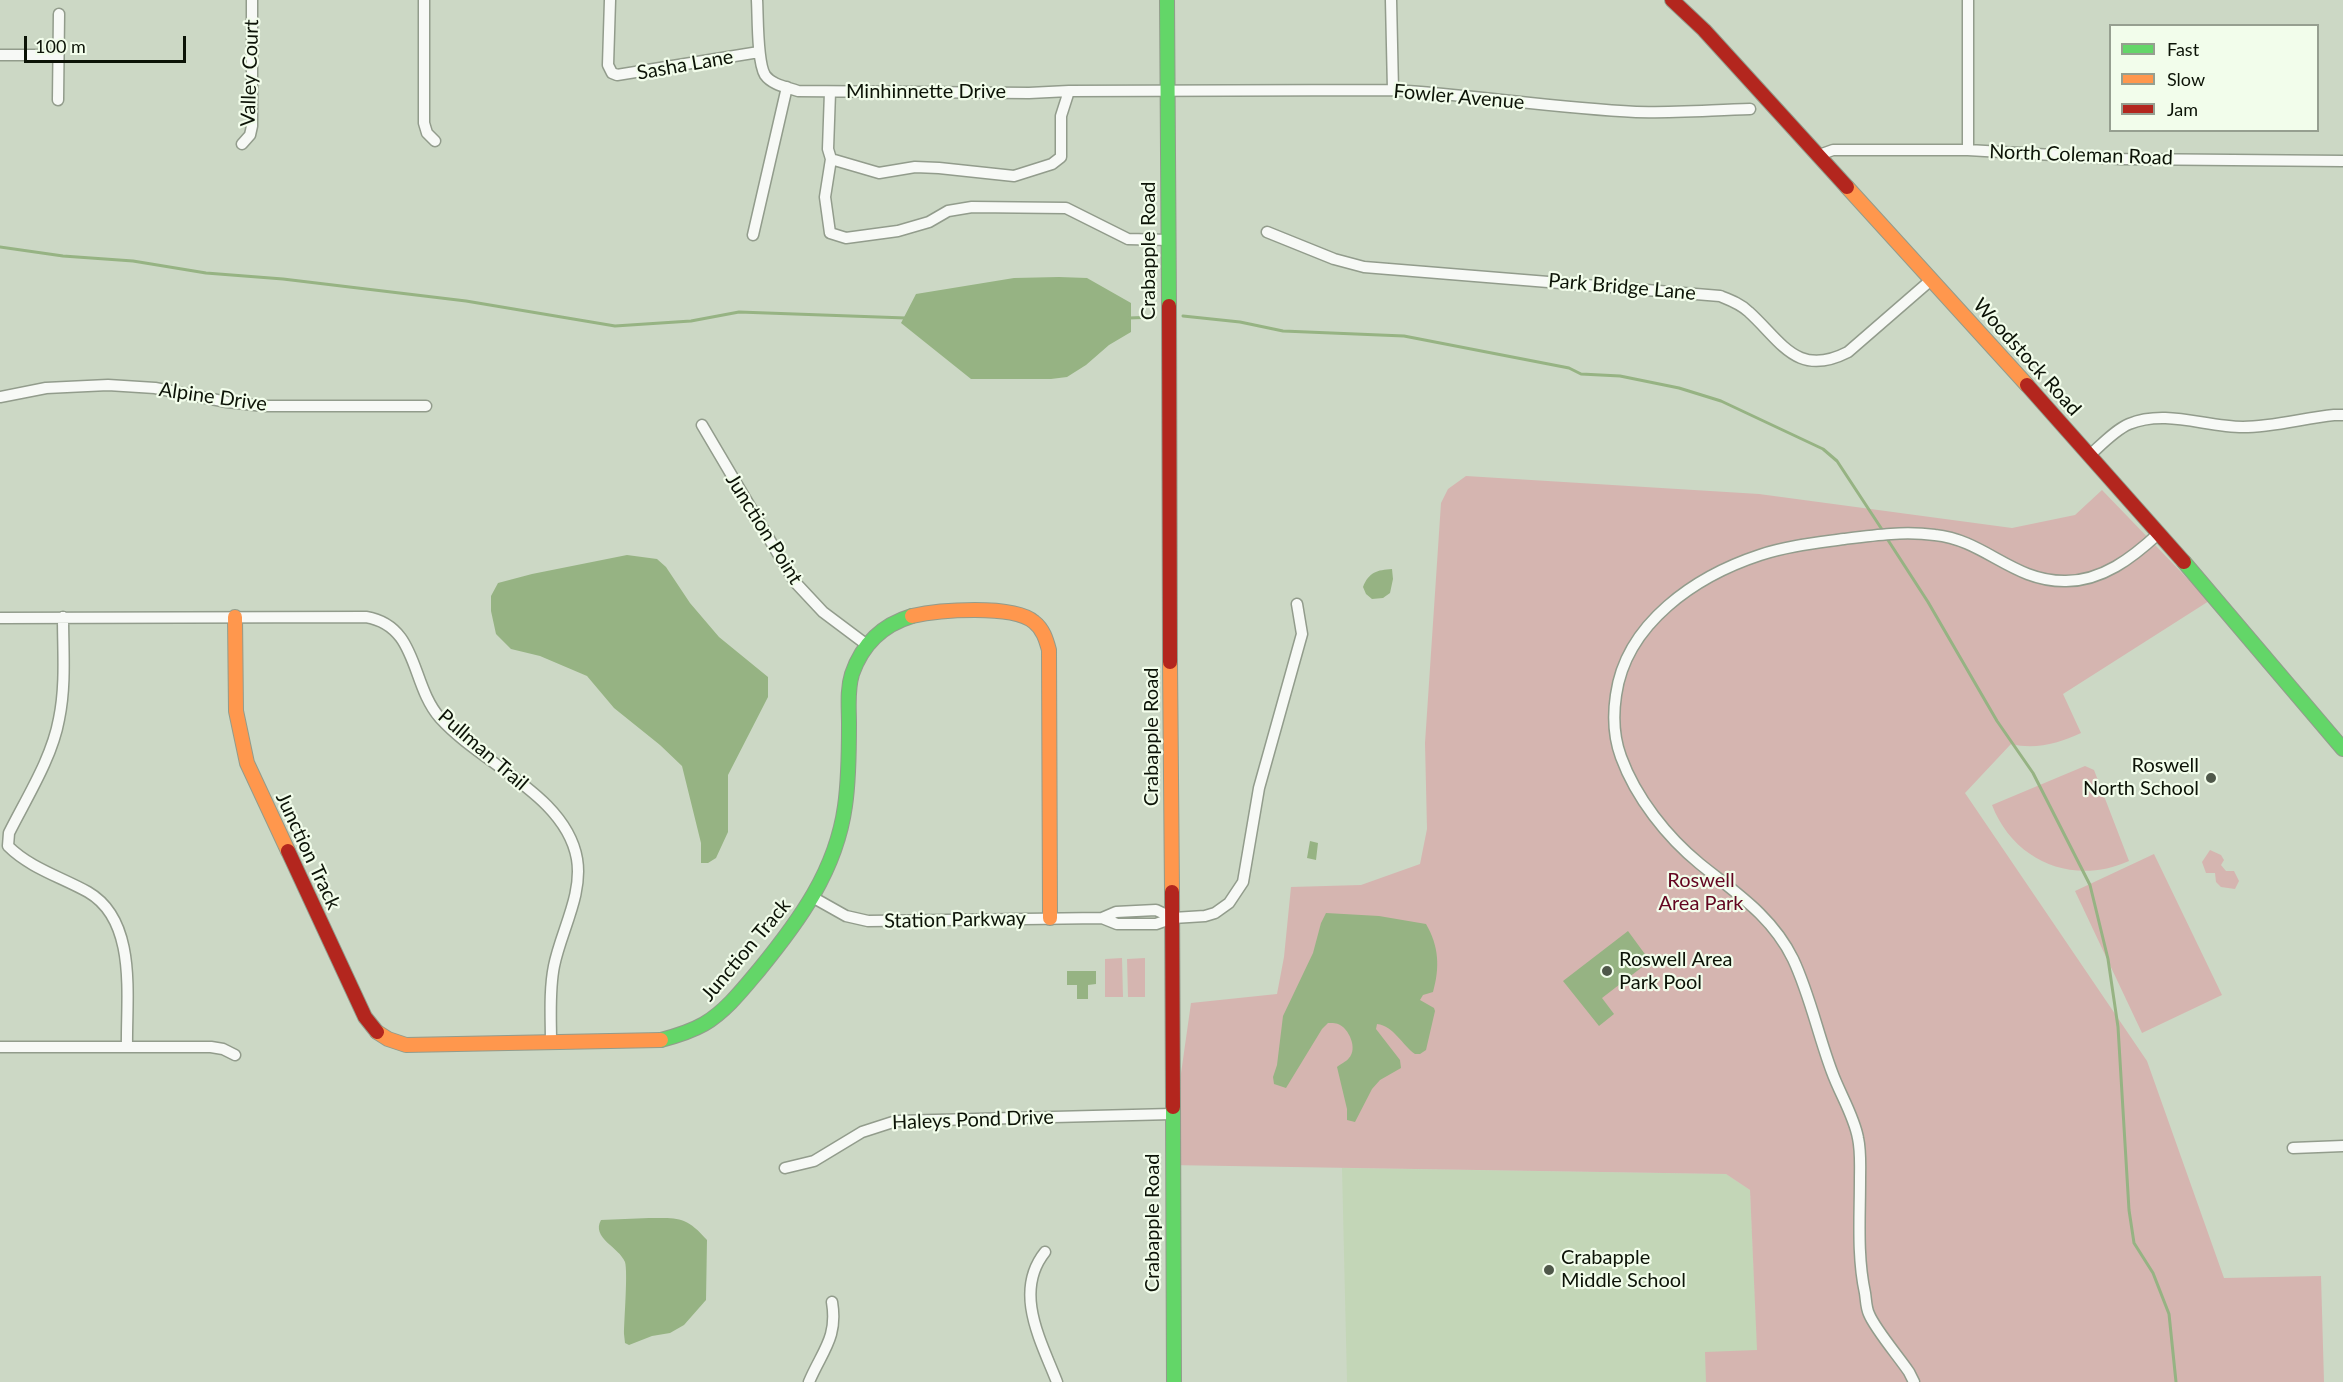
<!DOCTYPE html>
<html>
<head>
<meta charset="utf-8">
<style>
  body { margin:0 }
  #map { position:relative; width:2343px; height:1382px; overflow:hidden; background:#ccd8c5; font-family:Lato,sans-serif }
  canvas { display:block }
  .legend { position:absolute; left:2109px; top:24px; width:210px; height:108px; box-sizing:border-box; background:#f2fdeb; border:2px solid #969f90; margin:0; padding:8px 10px; list-style:none; font-size:18px; color:#0c1307 }
  .legend li { display:flex; align-items:center; gap:12px; height:30px }
  .legend b { width:30px; border:2px solid #969f90 }
  .scale { position:absolute; left:24px; top:36px; width:162px; height:27px; box-sizing:border-box; border:3px solid #0c1307; border-top:0; padding-left:8px; font-size:18px; line-height:21px; white-space:nowrap; color:#0c1307; -webkit-text-stroke:4px #f2fdeb; paint-order:stroke }
</style>
</head>
<body>
<div id="map">
<canvas width="2343" height="1382"></canvas>
<ul class="legend">
<li><b style="height:8px;background:#63d668"></b>Fast</li>
<li><b style="height:8px;background:#ff974d"></b>Slow</li>
<li><b style="height:8px;background:#b3261e"></b>Jam</li>
</ul>
<div class="scale">100 m</div>
</div>
<script>
const c = document.querySelector('canvas').getContext('2d');
c.lineJoin = 'round';
function paint(path, color) {
  c.fillStyle = color;
  c.fill(path, 'evenodd');
}
function trace(path, color, width, dash) {
  c.strokeStyle = color;
  c.lineWidth = width;
  c.lineCap = dash ? 'butt' : 'round';
  c.setLineDash(dash || []);
  c.stroke(path);
}
function drawText(font, color, halo, rows, align = 'center') {
  c.font = font + ' Lato,sans-serif';
  c.lineWidth = 4.5;
  c.setLineDash([]);
  c.textBaseline = 'middle';
  c.strokeStyle = halo;
  c.fillStyle = color;
  for (const [text, x, y, turn = 0] of rows) {
    c.save();
    c.translate(x, y);
    c.rotate((+turn || 0) * Math.PI / 180);
    c.textAlign = isNaN(turn) ? turn : align;
    if (halo) c.strokeText(text, 0, 0);
    c.fillText(text, 0, 0);
    c.restore();
  }
}
const built = new Path2D(`
  M 1342,1168 L 1726,1174 L 1750,1190 L 1759,1382 L 1347,1382 Z`);
const green = new Path2D(`
  M 1466,476 L 1759,494 L 2012,528 L 2075,515 L 2102,490 L 2209,601 L 2063,694 L 2081,733 C 2059,743 2036,750 2011,744 L 1965,793 L 2147,1061 L 2224,1278 L 2321,1276 L 2324,1382 L 1706,1382 L 1705,1352 L 1757,1350 L 1750,1190 L 1726,1174 L 1168,1165 L 1191,1003 L 1277,994 L 1284,957 L 1291,887 L 1361,885 L 1420,864 L 1427,829 L 1425,743 L 1441,503 L 1448,489 Z
  M 2085,766 L 2094,770 L 2129,861 C 2074,886 2014,862 1992,805 Z
  M 2210,850 L 2221,855 L 2224,860 L 2221,865 L 2226,871 L 2234,871 L 2239,881 L 2235,889 L 2221,887 L 2216,882 L 2215,873 L 2206,873 L 2202,862 Z
  M 2154,854 L 2222,995 L 2142,1033 L 2075,891 Z
  M 1122,958 L 1123,997 L 1105,997 L 1105,959 Z
  M 1145,958 L 1145,997 L 1128,997 L 1127,959 Z`);
const water = new Path2D(`
  M 1059,277 L 1087,278 L 1131,303 L 1131,332 L 1109,345 L 1086,365 L 1067,377 L 1051,379 L 971,379 L 901,323 L 916,294 L 1014,278 Z
  M 627,555 L 657,559 L 666,567 L 690,603 L 719,637 L 768,677 L 768,697 L 728,775 L 728,832 L 716,858 L 708,863 L 701,863 L 701,843 L 682,766 L 660,745 L 614,708 L 587,676 L 540,656 L 511,649 L 496,634 L 491,611 L 491,596 L 498,583 L 532,574 Z
  M 1392,569 L 1393,579 L 1390,593 L 1383,598 L 1372,599 L 1366,594 L 1363,587 C 1369,572 1377,570 1392,569 Z
  M 1310,841 L 1318,843 L 1316,860 L 1307,858 Z
  M 1326,913 L 1379,916 L 1426,924 C 1439,946 1440,968 1433,992 L 1423,995 L 1420,1000 L 1434,1008 L 1435,1011 L 1426,1050 L 1420,1054 L 1415,1054 C 1402,1045 1394,1026 1377,1024 L 1376,1029 L 1400,1060 L 1401,1068 L 1380,1080 L 1372,1089 L 1355,1122 L 1347,1120 L 1347,1109 L 1337,1067 C 1340,1064 1346,1062 1349,1058 C 1358,1049 1349,1028 1338,1024 C 1337,1023 1329,1023 1328,1023 L 1322,1029 L 1286,1088 L 1274,1084 L 1273,1077 L 1277,1065 L 1283,1016 L 1313,953 L 1321,923 Z
  M 1628,931 L 1650,961 L 1602,998 L 1614,1014 L 1599,1026 L 1563,981 Z
  M 1067,971 L 1096,971 L 1096,984 L 1088,985 L 1088,999 L 1077,999 L 1077,985 L 1067,985 Z
  M 649,1218 C 678,1218 686,1216 707,1240 L 706,1300 L 684,1325 L 670,1333 L 652,1336 L 629,1345 L 625,1343 L 624,1334 C 624,1321 628,1272 625,1262 C 619,1247 591,1238 601,1220 Z`);
const stream = new Path2D(`
  M 0,247 L 63,256 L 133,261 L 206,273 L 283,279 L 466,301 L 615,326 L 691,321 L 739,312 L 906,318
  M 1183,316 L 1240,322 L 1283,331 L 1404,336 L 1569,368 L 1581,374 L 1620,376 L 1679,388 L 1721,401 L 1823,449 L 1837,461 L 1883,531
  M 1129,318 L 1155,317
  M 1886,537 L 1928,602 L 1997,721 L 2033,773 L 2090,885 L 2108,959 L 2118,1027 L 2129,1210 L 2134,1243 L 2153,1273 L 2169,1314 L 2176,1382`);
const street = new Path2D(`
  M 424,0 L 424,123 L 427,133 L 435,141
  M 610,0 L 608,65 L 612,73 L 617,75 L 759,52
  M 757,0 C 758,16 757,62 765,75 C 772,85 787,87 798,91 L 1029,93 L 1069,91 L 1393,90 C 1474,95 1554,108 1636,112 C 1673,113 1712,110 1750,109
  M 1391,0 L 1393,90
  M 1968,0 L 1968,150
  M 0,55 L 58,55
  M 1069,91 L 1061,116 L 1061,157 L 1052,164 L 1014,176 L 939,168 L 915,167 L 879,173 L 831,159 L 825,197 L 830,233 L 846,238 L 898,231 L 929,222 L 948,211 L 972,207 L 1066,208 L 1128,239 L 1169,240
  M 830,92 L 828,149 L 831,159
  M 58,100 L 59,14
  M 242,144 L 250,135 L 252,126 L 252,0
  M 1819,155 L 1833,150 L 1968,150 L 2121,159 L 2343,161
  M 1267,232 L 1334,259 L 1364,267 L 1720,296 C 1730,300 1741,304 1749,312 C 1782,342 1797,378 1848,352 L 1931,280
  M 753,235 L 787,87
  M 0,397 L 46,388 L 108,385 L 155,388 L 227,402 L 264,406 L 426,406
  M 702,425 L 794,581 L 823,612 L 867,645
  M 2090,455 C 2101,445 2115,430 2129,424 C 2166,409 2205,427 2243,427 C 2273,427 2304,418 2334,415 L 2343,415
  M 63,617 C 63,651 66,685 59,719 C 52,758 27,797 9,833 L 8,846 C 30,868 61,877 88,892 C 138,921 126,998 127,1047
  M 0,618 L 366,617 C 419,626 410,684 440,718 C 481,764 566,795 577,859 C 583,895 561,931 554,966 C 549,991 551,1018 551,1043
  M 814,898 L 846,916 L 868,921 L 1102,918 L 1117,924 L 1156,924 L 1173,918 L 1205,916 L 1215,913 L 1229,903 L 1243,882 L 1259,788 L 1302,634 L 1297,604
  M 1102,918 L 1116,912 L 1156,910 L 1173,918
  M 0,1047 L 211,1047 L 223,1049 L 235,1055
  M 2293,1148 L 2343,1146
  M 785,1168 L 814,1161 L 862,1132 L 896,1121 L 1172,1114
  M 1045,1252 C 1013,1292 1041,1341 1057,1382
  M 809,1382 C 822,1351 838,1338 832,1302
  M 1914,1382 L 1909,1372 C 1899,1357 1875,1329 1869,1314 C 1866,1308 1866,1299 1865,1293 C 1857,1256 1860,1218 1860,1180 C 1860,1166 1861,1152 1858,1138 C 1854,1116 1840,1094 1832,1072 C 1818,1035 1810,995 1793,959 C 1772,916 1736,893 1700,864 C 1667,837 1636,798 1621,757 C 1614,738 1613,715 1616,695 C 1626,623 1696,576 1760,555 C 1787,546 1816,543 1844,539 C 1875,535 1904,531 1935,535 C 1985,540 2013,582 2066,581 C 2102,581 2132,558 2158,534`);
const fast = new Path2D(`
  M 1167,0 L 1169,306
  M 2184,562 L 2343,749
  M 661,1040 C 676,1036 690,1032 704,1024 C 726,1011 743,989 759,970 C 799,921 836,871 845,806 C 849,779 849,751 849,724 C 849,707 847,690 852,674 C 862,645 882,625 912,616
  M 1173,1107 L 1174,1382`);
const slow = new Path2D(`
  M 1847,187 L 2027,385
  M 912,616 C 938,610 1013,604 1034,622 C 1043,629 1046,639 1049,650 L 1050,918
  M 235,617 L 236,711 L 247,763 L 288,851
  M 1170,662 L 1172,892
  M 377,1032 L 388,1039 L 406,1045 L 661,1040`);
const jam = new Path2D(`
  M 1672,0 L 1704,30 L 1847,187
  M 1169,306 L 1170,662
  M 2027,385 L 2184,562
  M 288,851 L 365,1017 L 377,1032
  M 1172,892 L 1173,1107`);
const markers = [
  [2211,778,6,"#4f584a"],
  [1607,971,6,"#4f584a"],
  [1549,1270,6,"#4f584a"]
];
const streetNames = [
  ["Sasha Lane",685,65,-10],
  ["Valley Court",250,73,-88],
  ["Minhinnette Drive",926,92],
  ["Fowler Avenue",1459,97,5],
  ["North Coleman Road",2081,155,2],
  ["Crabapple Road",1149,251,-90],
  ["Park Bridge Lane",1622,287,5],
  ["Woodstock Road",2027,357,48],
  ["Alpine Drive",213,397,8],
  ["Junction Point",764,529,58],
  ["Crabapple Road",1152,737,-90],
  ["Pullman Trail",483,750,41],
  ["Junction Track",308,851,65],
  ["Station Parkway",955,920,-1],
  ["Junction Track",746,950,-50],
  ["Haleys Pond Drive",973,1120,-2],
  ["Crabapple Road",1153,1223,-90]
];
const poiNames = [
  ["Roswell",2199,766,"right"],
  ["North School",2199,789,"right"],
  ["Roswell Area",1619,960],
  ["Park Pool",1619,983],
  ["Crabapple",1561,1258],
  ["Middle School",1561,1281]
];
const parkNames = [
  ["Roswell",1701,881],
  ["Area Park",1701,904]
];
paint(built, '#c3d6b7');
paint(green, '#d5b5b0');
paint(water, '#96b383');
trace(stream, '#96b383', 3);
trace(street, '#929c8c', 13);
trace(fast, '#929c8c', 16);
trace(slow, '#929c8c', 16);
trace(jam, '#929c8c', 16);
trace(street, '#f7f9f6', 10);
trace(fast, '#63d668', 14);
trace(slow, '#ff974d', 14);
trace(jam, '#b3261e', 14);
for (const [x, y, r, color] of markers) {
  const dot = new Path2D();
  dot.arc(x, y, r, 0, 2 * Math.PI);
  c.fillStyle = color;
  c.fill(dot);
  trace(dot, '#f2fdeb', 2);
}
drawText('20px', '#0c1307', '#f2fdeb', streetNames);
drawText('20px', '#0c1307', '#f2fdeb', poiNames, 'left');
drawText('20px', '#630520', '#f2fdeb', parkNames);
</script>
</body>
</html>
